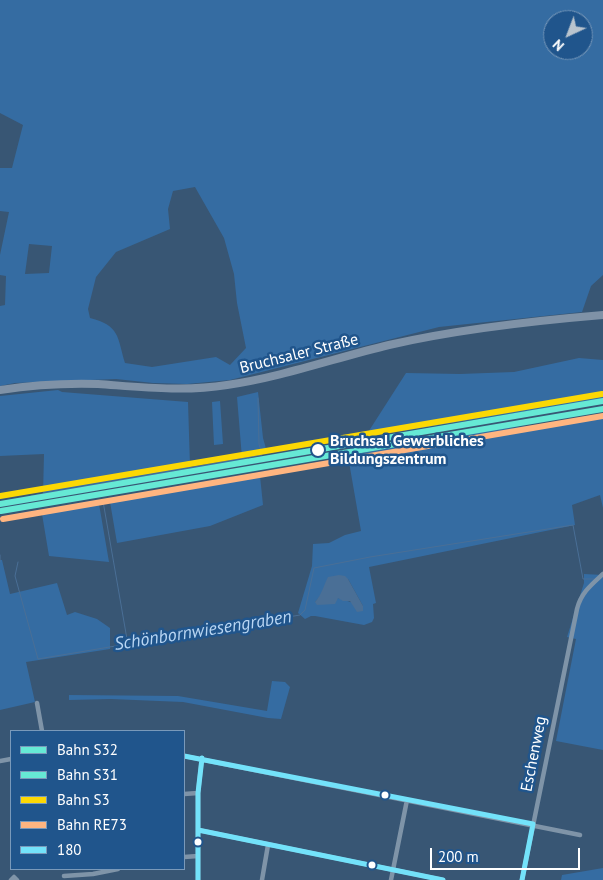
<!DOCTYPE html>
<html>
<head>
<meta charset="utf-8">
<style>
  body { margin:0 }
  #map { position:relative; width:603px; height:880px; overflow:hidden; background:#385674; font-family:"PT Sans",sans-serif }
  canvas { display:block }
  .legend { position:absolute; left:10px; top:730px; width:175px; height:140px; box-sizing:border-box; background:#20558c; border:1px solid #7999ba; margin:0; padding:6px 9px; list-style:none; font-size:15px; color:#fff }
  .legend li { display:flex; align-items:center; gap:10px; height:25px }
  .legend b { width:25px; border:1px solid #7999ba }
  .north { position:absolute; left:543px; top:10px; width:50px; height:50px; box-sizing:border-box; background:#20558c; border:1px solid #7999ba; border-radius:50%; rotate:223deg; font-size:14px; font-weight:700; line-height:20px; text-align:center; color:#fff }
  .north::after { content:''; display:block; margin:auto; width:18px; height:22px; background:#b9c4ce; clip-path:polygon(50% 0,100% 100%,50% 72%,0 100%) }
  .scale { position:absolute; left:430px; top:848px; width:150px; height:22px; box-sizing:border-box; border:2px solid #fff; border-top:0; padding-left:6px; font-size:15px; line-height:18px; white-space:nowrap; color:#fff; -webkit-text-stroke:4px #20558c; paint-order:stroke }
</style>
</head>
<body>
<div id="map">
<canvas width="603" height="880"></canvas>
<ul class="legend">
<li><b style="height:6px;background:#66e9d5"></b>Bahn S32</li>
<li><b style="height:6px;background:#66e9d5"></b>Bahn S31</li>
<li><b style="height:6px;background:#fcd804"></b>Bahn S3</li>
<li><b style="height:6px;background:#ffb580"></b>Bahn RE73</li>
<li><b style="height:6px;background:#73e2fa"></b>180</li>
</ul>
<div class="north">N</div>
<div class="scale">200 m</div>
</div>
<script>
const c = document.querySelector('canvas').getContext('2d');
c.lineJoin = 'round';
function paint(path, color) {
  c.fillStyle = color;
  c.fill(path, 'evenodd');
}
function trace(path, color, width, dash) {
  c.strokeStyle = color;
  c.lineWidth = width;
  c.lineCap = dash ? 'butt' : 'round';
  c.setLineDash(dash || []);
  c.stroke(path);
}
function drawText(font, color, halo, rows, align = 'center') {
  c.font = font + ' "PT Sans",sans-serif';
  c.lineWidth = 5;
  c.setLineDash([]);
  c.textBaseline = 'middle';
  c.strokeStyle = halo;
  c.fillStyle = color;
  for (const [text, x, y, turn = 0] of rows) {
    c.save();
    c.translate(x, y);
    c.rotate((+turn || 0) * Math.PI / 180);
    c.textAlign = isNaN(turn) ? turn : align;
    if (halo) c.strokeText(text, 0, 0);
    c.fillText(text, 0, 0);
    c.restore();
  }
}
const green = new Path2D(`
  M 0,0 L 603,0 L 603,275 L 591,286 L 582,312 L 439,327 L 230,380 L 187,384 L 153,383 L 116,379 L 15,383 L 0,386 L 0,306 L 5,305 L 6,276 L 0,275 L 0,255 L 9,212 L 0,211 L 0,168 L 12,168 L 23,125 L 0,113 ZM 553,20 L 583,20 L 583,50 L 553,50 ZM 195,187 L 224,238 L 234,274 L 237,303 L 246,348 L 230,365 L 216,357 L 152,367 L 125,363 C 117,336 120,326 90,318 L 88,309 L 96,277 L 116,252 L 170,229 L 168,209 L 173,191 ZM 29,244 L 52,246 L 49,273 L 25,274 Z
  M 579,358 L 603,360 L 603,399 L 365,437 L 406,373 L 460,374 L 514,372 Z
  M 58,390 L 62,392 L 188,402 L 190,466 L 192,467 L 242,458 L 237,397 L 258,392 L 263,438 L 267,452 L 248,458 L 248,461 L 43,495 L 44,454 L 0,456 L 0,396 Z
  M 220,401 L 223,444 L 214,445 L 212,402 Z
  M 603,418 L 603,508 L 600,495 L 572,505 L 575,525 L 369,567 L 376,603 L 373,604 L 374,618 L 372,622 L 364,625 L 315,616 L 311,616 L 305,619 L 298,613 L 312,566 L 313,544 L 329,543 L 345,535 L 361,531 L 349,462 L 351,455 L 411,444 L 412,440 L 445,435 ZM 348,579 L 363,606 L 338,598 L 315,602 L 322,594 Z
  M 260,476 L 263,505 L 210,526 L 117,543 L 110,502 Z
  M 99,504 L 109,562 L 49,556 L 42,514 Z
  M 0,560 L 2,560 L 10,594 L 57,583 L 67,615 L 75,612 L 97,619 L 110,628 L 110,649 L 26,662 L 35,702 L 0,710 Z
  M 584,574 L 603,575 L 603,750 L 556,741 L 576,639 L 567,637 L 584,583 Z
  M 272,681 L 285,682 L 290,687 L 281,719 L 268,718 L 183,702 L 111,699 L 69,700 L 69,695 L 178,696 L 267,711 Z
  M 603,868 L 603,880 L 561,880 L 562,875 Z`);
const water = new Path2D(`
  M 339,575 L 345,576 L 348,579 L 363,606 L 363,611 L 357,612 L 350,601 L 343,601 L 338,598 L 335,604 L 317,605 L 315,602 C 322,594 323,587 328,577 Z`);
const stream = new Path2D(`
  M 31,496 L 262,455 L 259,444 L 258,398
  M 103,501 L 128,645
  M 0,555 L 0,562
  M 18,562 L 15,576 L 38,659 L 300,615 L 305,610 L 314,568 L 370,557 L 573,525 L 583,579 L 594,579`);
const minor = new Path2D(`
  M 37,703 L 42,731
  M 184,756 L 580,835
  M 0,761 L 11,759
  M 184,794 L 198,793
  M 198,830 L 443,880
  M 184,857 L 198,856
  M 64,876 L 93,874 L 118,869
  M 11,880 L 14,877 L 17,880
  M 198,880 L 198,793 L 202,758
  M 262,880 L 268,845
  M 391,880 L 407,800
  M 522,880 L 577,609 C 581,593 591,585 603,574`);
const primary = new Path2D(`
  M 0,390 C 32,385 65,383 98,384 C 141,387 184,392 227,385 C 282,377 335,358 389,345 C 459,329 531,321 603,315`);
const bus1 = new Path2D(`
  M 184,756 L 533,824 L 522,880
  M 198,830 L 443,880
  M 198,880 L 198,793 L 202,758`);
const rail1 = new Path2D(`
  M 0,504 L 603,401`);
const rail2 = new Path2D(`
  M 1,511 L 603,409`);
const rail3 = new Path2D(`
  M 0,496 L 602,394`);
const rail4 = new Path2D(`
  M 3,519 L 603,416`);
const markers = [
  [318,450,7,"#fff"],
  [385,795,4.5,"#fff"],
  [198,842,4.5,"#fff"],
  [372,865,4.5,"#fff"]
];
const streetNames = [
  ["Bruchsaler Straße",299,354,-14],
  ["Eschenweg",534,754,-79]
];
const stopNames = [
  ["Bruchsal Gewerbliches",330,441],
  ["Bildungszentrum",330,459]
];
const waterNames = [
  ["Schönbornwiesengraben",203,631,-9]
];
paint(green, '#356ca2');
paint(water, '#4a6f96');
trace(stream, '#4a6f96', 1);
trace(minor, '#7f94a8', 4.5);
trace(primary, '#7f92a7', 8);
trace(bus1, '#73e2fa', 5);
trace(rail1, '#66e9d5', 6);
trace(rail2, '#66e9d5', 6);
trace(rail3, '#fcd804', 6);
trace(rail4, '#ffb580', 6);
for (const [x, y, r, color] of markers) {
  const dot = new Path2D();
  dot.arc(x, y, r, 0, 2 * Math.PI);
  c.fillStyle = color;
  c.fill(dot);
  trace(dot, '#20558c', 2);
}
drawText('16px', '#fff', '#20558c', streetNames);
drawText('bold 16px', '#fff', '#20558c', stopNames, 'left');
drawText('italic 18px', '#b9d6f3', '#20558c', waterNames);
</script>
</body>
</html>
